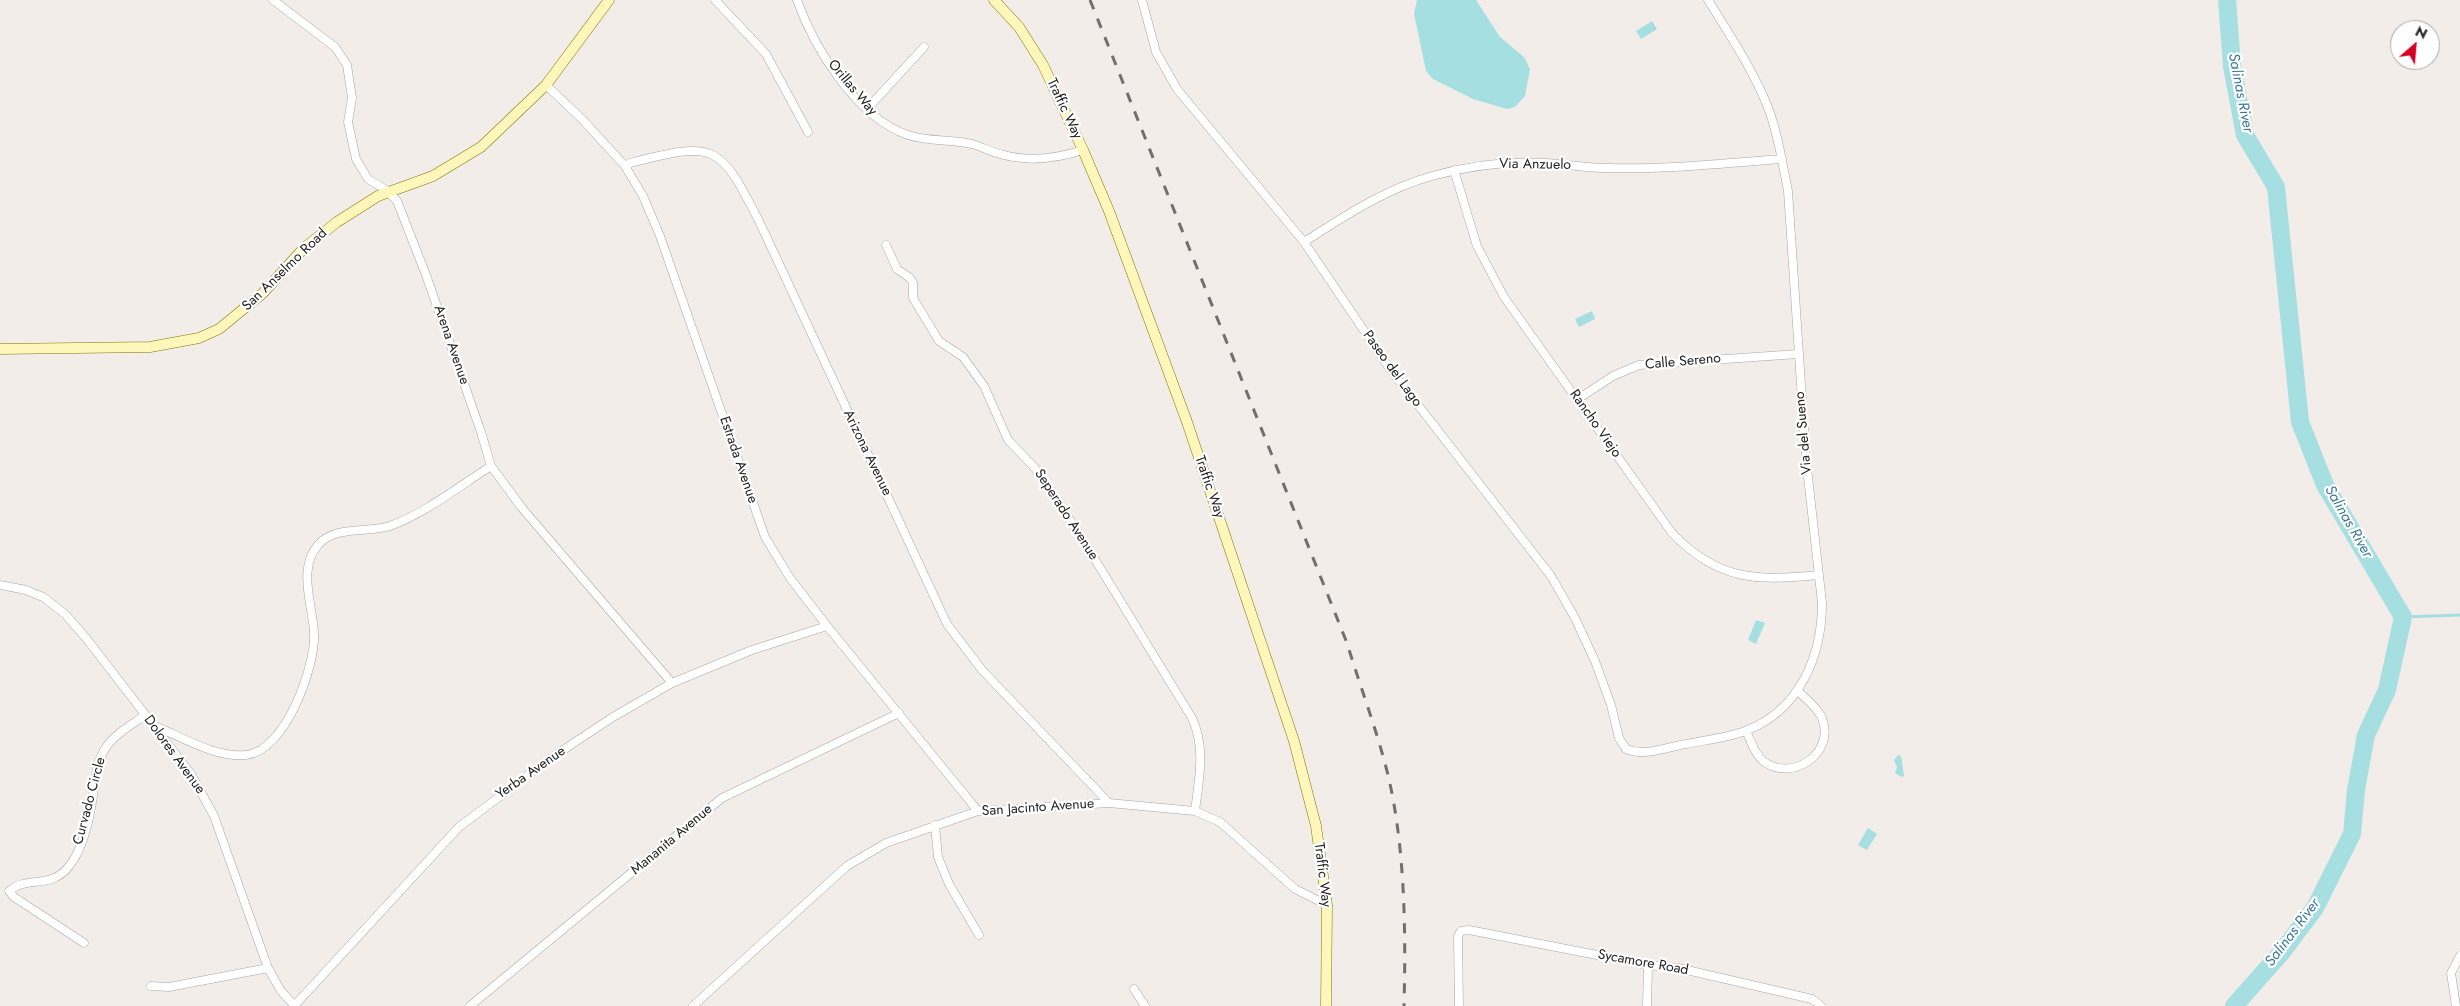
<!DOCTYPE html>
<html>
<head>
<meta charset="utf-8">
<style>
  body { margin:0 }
  #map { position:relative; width:2460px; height:1006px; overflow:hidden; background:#f2ede8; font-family:Jost,sans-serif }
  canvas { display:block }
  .north { position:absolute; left:2390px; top:20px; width:50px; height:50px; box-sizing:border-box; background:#fff; border:1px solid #a7a7a7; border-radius:50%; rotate:27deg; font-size:14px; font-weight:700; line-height:20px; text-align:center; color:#222 }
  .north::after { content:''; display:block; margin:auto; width:18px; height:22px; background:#d30024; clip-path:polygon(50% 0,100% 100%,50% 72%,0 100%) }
</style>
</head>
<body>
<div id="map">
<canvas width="2460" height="1006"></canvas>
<div class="north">N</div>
</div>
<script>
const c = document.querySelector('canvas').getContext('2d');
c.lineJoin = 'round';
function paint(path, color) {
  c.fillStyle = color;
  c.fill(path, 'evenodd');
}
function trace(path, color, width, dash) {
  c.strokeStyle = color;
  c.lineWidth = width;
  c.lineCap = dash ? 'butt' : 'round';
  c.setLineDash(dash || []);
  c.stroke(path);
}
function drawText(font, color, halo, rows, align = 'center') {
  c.font = font + ' Jost,sans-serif';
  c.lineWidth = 4.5;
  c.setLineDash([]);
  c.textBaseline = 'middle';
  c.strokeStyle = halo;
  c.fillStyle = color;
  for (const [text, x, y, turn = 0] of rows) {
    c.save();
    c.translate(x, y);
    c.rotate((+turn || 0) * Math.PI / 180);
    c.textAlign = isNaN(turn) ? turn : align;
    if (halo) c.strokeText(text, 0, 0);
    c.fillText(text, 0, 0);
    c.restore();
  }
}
const water = new Path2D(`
  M 1417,0 L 1476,0 L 1500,37 L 1524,57 L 1530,69 L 1525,96 L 1515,107 L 1507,109 L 1473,99 L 1433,79 L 1426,71 L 1414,14 Z
  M 1652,21 L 1657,29 L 1641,39 L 1636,31 Z
  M 1592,311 L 1595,319 L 1579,327 L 1575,319 Z
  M 1756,620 L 1765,623 L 1756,644 L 1748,640 Z
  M 1898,755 L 1901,756 L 1904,776 L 1902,777 L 1895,773 L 1897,767 L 1894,760 Z
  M 1868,828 L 1877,834 L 1867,850 L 1858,845 Z`);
const stream = new Path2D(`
  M 2403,617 L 2460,615`);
const river = new Path2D(`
  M 2227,0 L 2232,66 L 2245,135 L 2276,187 L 2300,422 L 2325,485 L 2403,617 L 2387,690 L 2366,735 L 2356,790 L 2352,834 L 2315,908 L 2281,953 L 2234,1006`);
const street = new Path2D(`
  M 273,0 L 335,47 L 347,65 L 352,98 L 348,122 L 356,159 L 368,179 L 388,191 L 397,201 L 426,275 L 481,432 L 491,466 L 522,508 L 672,683
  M 715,0 L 766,54 L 808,132
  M 797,0 C 814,48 857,118 908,135 C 929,142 951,139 972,144 C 983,147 993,153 1004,155 C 1030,162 1058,158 1083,150
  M 1142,0 L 1156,52 L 1177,89 L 1304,242 L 1390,369 L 1551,576 L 1575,618 L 1595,661 L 1611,705 L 1619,738 L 1626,749 C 1645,757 1667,747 1686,744 C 1705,740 1727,738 1745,731 C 1799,711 1822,657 1822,603 L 1806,459 L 1788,191 C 1782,162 1778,133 1767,105 C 1752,68 1729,34 1708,0
  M 546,85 L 582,119 L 625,166 L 643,196 L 660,236 L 765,537 L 790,578 L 827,626 L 978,811
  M 868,108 L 924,47
  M 625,166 L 630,163 C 716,141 719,143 759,221 L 947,624 L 982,670 L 1109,803
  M 1454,170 L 1477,246 L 1504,297 L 1672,533 C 1718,581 1757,581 1818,575
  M 1304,242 C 1345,216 1385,189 1432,176 C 1468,166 1506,161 1544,163 C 1566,164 1587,168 1608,168 C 1666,170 1725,163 1782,159
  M 886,245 L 897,269 L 910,278 L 913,283 L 913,298 L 939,341 L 963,357 L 984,386 L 1008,440 L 1035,468 L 1080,535 L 1192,718 C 1206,748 1199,779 1195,811
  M 1578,399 L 1613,376 L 1639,365 L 1798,354
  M 0,585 L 26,590 L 43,597 L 65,614 L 86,638 L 191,774 L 214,816 L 268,968 L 281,991 L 295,1006
  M 157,727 C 184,738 216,758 246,755 C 285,752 316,666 314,633 C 313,606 297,569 318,545 C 335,525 369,533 390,526 C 427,512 458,487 491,466
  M 1746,731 C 1751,741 1754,753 1763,761 C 1792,783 1836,753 1822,718 C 1817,707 1807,700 1799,692
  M 935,825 L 938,857 L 949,884 L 979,935
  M 84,943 L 14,897 L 9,891 C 28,875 52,890 70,865 C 81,851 88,826 91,808 C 95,788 94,763 107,746 C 116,733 133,724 145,715
  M 151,986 L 169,987 L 268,968
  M 1134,989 L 1145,1006
  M 295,1005 L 459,827 L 551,758 L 613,717 L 672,683 L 752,650 L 827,626
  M 470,1006 L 722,798 L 899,713
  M 693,1006 L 847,866 L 886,843 L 978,811 L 1109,803 L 1195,811 L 1220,822 L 1295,889 L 1327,905
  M 1459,1006 L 1458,936 L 1461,931 L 1469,930 L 1648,965 L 1678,968 L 1812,999 L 1821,1006
  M 1647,1006 L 1648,965
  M 2456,1006 L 2451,973 L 2460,956`);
const secondary = new Path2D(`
  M 994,0 L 1019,27 L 1043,65 L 1083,150 L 1109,211 L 1187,422 L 1294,741 L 1316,826 L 1327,905 L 1326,1006
  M 0,349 L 150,347 L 199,338 L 219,329 L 263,293 L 304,248 L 337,222 L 378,196 L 433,176 L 481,147 L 546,85 L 609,0`);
const rail = new Path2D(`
  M 1090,0 L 1347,643 C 1360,686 1376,728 1387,771 C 1405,843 1406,931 1404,1006`);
const streetNames = [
  ["Orillas Way",852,88,50],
  ["Traffic Way",1064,109,65],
  ["Via Anzuelo",1535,165,1],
  ["San Anselmo Road",285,270,-44],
  ["Arena Avenue",451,345,71],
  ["Calle Sereno",1683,362,-5],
  ["Paseo del Lago",1392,369,54],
  ["Rancho Viejo",1595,424,55],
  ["Via del Sueno",1804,433,-95],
  ["Arizona Avenue",867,453,64],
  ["Estrada Avenue",738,460,71],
  ["Traffic Way",1209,487,71],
  ["Seperado Avenue",1066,515,57],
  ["Dolores Avenue",174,755,54],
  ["Yerba Avenue",531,773,-35],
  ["Curvado Circle",90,801,-75],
  ["San Jacinto Avenue",1038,808,-4],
  ["Mananita Avenue",672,840,-40],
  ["Traffic Way",1322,875,83],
  ["Sycamore Road",1643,963,10]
];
const waterNames = [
  ["Salinas River",2240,93,79],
  ["Salinas River",2348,522,60],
  ["Salinas River",2293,933,-53]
];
paint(water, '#a6dfe2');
trace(stream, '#a6dfe2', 3);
trace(river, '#a6dfe2', 18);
trace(street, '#a6a6a6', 9);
trace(secondary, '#817900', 11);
trace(street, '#fff', 8);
trace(secondary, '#fef6bb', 10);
trace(rail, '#707070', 3, [10, 10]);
drawText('14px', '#222', '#fff', streetNames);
drawText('italic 15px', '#3b7997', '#fff', waterNames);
</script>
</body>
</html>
